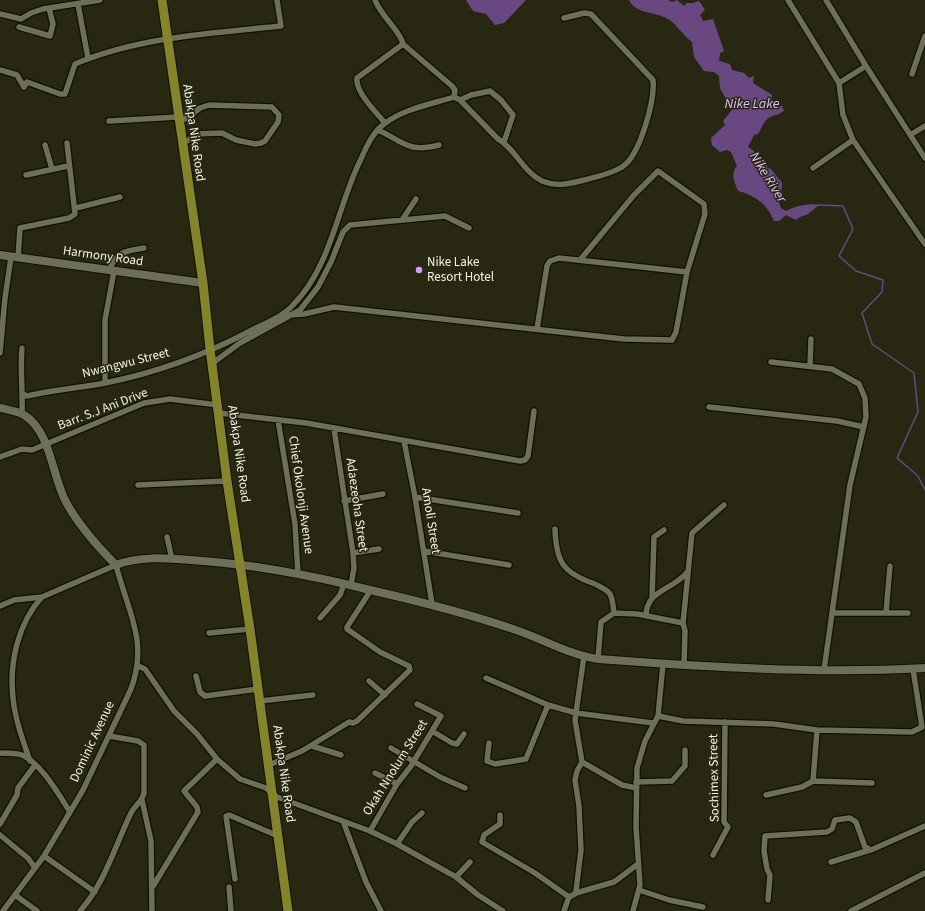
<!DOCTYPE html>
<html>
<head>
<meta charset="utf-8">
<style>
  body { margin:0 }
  canvas { display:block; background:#272712 }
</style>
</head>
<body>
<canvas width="925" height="911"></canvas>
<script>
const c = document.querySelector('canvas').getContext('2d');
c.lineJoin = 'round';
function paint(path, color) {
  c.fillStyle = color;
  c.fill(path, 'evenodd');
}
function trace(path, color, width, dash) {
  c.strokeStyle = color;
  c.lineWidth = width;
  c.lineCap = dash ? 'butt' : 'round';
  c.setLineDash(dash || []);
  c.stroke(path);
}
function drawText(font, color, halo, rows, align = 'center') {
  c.font = font + ' "Source Sans 3",sans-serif';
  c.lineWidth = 3;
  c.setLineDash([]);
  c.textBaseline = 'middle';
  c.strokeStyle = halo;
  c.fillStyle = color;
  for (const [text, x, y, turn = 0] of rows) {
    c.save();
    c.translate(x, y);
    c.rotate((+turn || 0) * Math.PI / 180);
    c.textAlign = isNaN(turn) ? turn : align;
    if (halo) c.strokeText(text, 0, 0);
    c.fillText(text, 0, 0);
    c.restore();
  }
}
const water = new Path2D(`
  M 466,0 L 526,0 L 504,23 L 495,25 L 486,14 L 473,11 Z
  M 629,0 L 668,0 L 672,2 L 677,0 L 684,6 L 687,3 L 693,3 L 699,1 L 705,10 L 700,15 L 703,21 L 713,19 L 724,51 L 720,53 L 719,61 L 730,64 L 732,70 L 744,73 L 749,78 L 754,76 L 753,83 L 772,95 L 771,106 L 782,106 L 784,111 C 780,112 779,115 776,115 C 764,118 764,124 758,134 L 754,135 L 748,147 L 754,151 L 757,162 L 763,164 L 765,163 L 768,168 L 771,169 L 782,183 L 781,194 L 777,197 L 781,208 L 786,211 C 797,205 810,203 822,205 C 815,206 814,210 808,214 C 804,216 800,216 796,220 L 786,215 L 779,221 L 774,221 C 768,205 755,195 738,191 C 735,183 730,173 737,166 L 731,152 L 727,150 L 720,152 L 712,145 L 711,138 L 725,125 L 723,121 L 732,110 L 720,88 L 719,76 L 714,72 L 704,71 L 694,57 L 692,42 C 682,35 675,21 664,17 C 653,12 635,13 629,0 Z`);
const stream = new Path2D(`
  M 819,205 L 843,206 L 853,229 L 839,256 L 856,271 L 883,280 L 882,292 L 862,313 L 872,344 L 914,373 L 918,412 L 897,458 L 918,476 L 925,490`);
const street = new Path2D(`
  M 375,0 C 382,18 400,30 403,44 L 452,86 L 455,90 L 454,97
  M 788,0 L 839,83 L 843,115 L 853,140 L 925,244
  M 826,0 L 866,66 L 925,158
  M 78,4 L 88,58
  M 0,14 L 21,19 L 31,13 L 43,9 L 100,0
  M 19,27 L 50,36 L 53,24 L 49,8
  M 0,70 L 17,75 L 24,87 L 27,82 L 60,94 L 65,94 L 75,64 C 138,37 213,33 281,26 L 277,0
  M 912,74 L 925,36
  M 839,83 L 866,66
  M 460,100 L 471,95 L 490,91 L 501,100 L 513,115 L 504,142
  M 109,121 L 178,117 L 186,119 L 200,108 L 209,105 L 272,107 L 279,115 L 278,122 L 265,141 L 261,143 L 255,144 L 236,140 L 222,133 L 194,134 L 189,140 L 182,143
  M 385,123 C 376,112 355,92 357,78 L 403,44
  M 378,130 C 404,142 408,153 439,145
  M 910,135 L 925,126
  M 45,145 L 52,169
  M 813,168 L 853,140
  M 26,175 L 68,166
  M 76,208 L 120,197
  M 402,220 L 416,199
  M 18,258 L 20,228 L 69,218 L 75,214 L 67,143
  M 109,270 C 118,251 125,251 144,248
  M 289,315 L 304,314 L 334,307 L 624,339 L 672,340 L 676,332 L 687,272 L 705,214 L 704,204 L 658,171 L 634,195 L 580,260
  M 537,329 L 547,266 L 550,261 L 559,258 L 687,272
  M 0,353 L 5,298 L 11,257
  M 771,362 L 832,369 L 859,384 L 865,398 L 866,417 L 850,485 L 824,670
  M 213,365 L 214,362 L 240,343 L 300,310 L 318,287 L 331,262 L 343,232 L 350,225 L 445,216 L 469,228
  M 810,366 L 811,339
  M 105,383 L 105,320 L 114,271
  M 23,394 L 27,396 C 53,390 79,388 105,383 C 155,373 207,354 252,330 C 266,323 282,317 293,305 C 331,267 337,208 360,161 C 366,148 372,133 384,124 C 403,109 432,104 454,97 L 460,100 L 498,139 C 515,148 523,172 542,181 C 557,187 569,184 584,180 C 596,177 611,174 622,167 C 640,156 655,100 653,80 L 591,14 L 584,13 L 564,18
  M 709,407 L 837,421 L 864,427
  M 219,413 L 306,423 L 520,461 L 525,460 L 528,456 L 534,411
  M 22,414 C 23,391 20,370 22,348
  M 278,420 L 295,524 L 298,574
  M 334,429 L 353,553 L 354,568 L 351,585
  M 404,441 L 415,497 L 432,604
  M 0,457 L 22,449 L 32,450 L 144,403 L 170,399 L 218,405
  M 138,485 L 227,481
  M 415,497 L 518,513
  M 344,501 L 383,494
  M 555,529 C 556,562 563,573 595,584 C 600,587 607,589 610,594 C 613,599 613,607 614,613
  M 167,537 L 172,559
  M 424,551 L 509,565
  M 353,553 L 379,549
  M 652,598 L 654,537 L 664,530
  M 0,606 L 14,600 L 42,597 L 116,565 C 127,610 149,641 131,689 L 83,790 L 44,856 L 3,911
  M 832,613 L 908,613
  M 886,613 L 890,566
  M 646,616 C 646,589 675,590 688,571
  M 320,618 L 340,595 L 344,584
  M 683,623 L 692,533 L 724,505
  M 209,633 L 250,629
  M 584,656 L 575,720 L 582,762 L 622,785 L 636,788
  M 598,659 L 601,622 L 614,613 L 637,614 L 683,623 L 685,631 L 684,666
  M 138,666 L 145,669 L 174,711 L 197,734 L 217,759 L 240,779 L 266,788 L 277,797 L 370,831 L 397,844 L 456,877 L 478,895 L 503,911
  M 196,676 L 200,692 L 205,696 L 258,689
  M 486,678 L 548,705 L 576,713 L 653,723
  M 369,681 L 385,695
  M 260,701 L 313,695
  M 658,716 L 683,721 L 774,724 L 817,730 L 912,732 L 922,727 L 913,669
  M 432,731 L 452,743 L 457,744 L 464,734
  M 489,743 L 487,761 L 495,764 L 526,759 L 548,705
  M 312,746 L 341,755
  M 391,748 L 440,777 L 465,788
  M 0,753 C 7,753 16,753 22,755 C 41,763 59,795 70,812
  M 30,761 C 23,741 15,719 13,698 C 9,663 18,623 42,597
  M 269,765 L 302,751 L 349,722 L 353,723 L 357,721 L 410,670 L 409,666 L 380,652 L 347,629 L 347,627 L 371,590
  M 375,773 L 397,784
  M 813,781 L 817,730
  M 636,782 L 672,781 L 685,766 L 685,750
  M 766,795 L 802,787 L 813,781 L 872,783
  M 142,800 L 151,841 L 152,911
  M 500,815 L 500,824 L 484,835 L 482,842 L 535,873 L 569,897
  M 343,821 L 366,882 L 381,911
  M 0,824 L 17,795 L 18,788 L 35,765
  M 370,831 L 397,784 L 411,766 L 441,716 L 417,704
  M 0,835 L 28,858 L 35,868
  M 397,844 L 412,822 L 422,813
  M 713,855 L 728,827 L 724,822 L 725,722
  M 44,856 L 95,892
  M 831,862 L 870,850
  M 456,877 L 470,862
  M 235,879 L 226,816 L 229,815 L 278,836
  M 229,887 L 231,911
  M 152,888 L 198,812 L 197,807 L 184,791 L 217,759
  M 639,890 L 669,900 L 703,907
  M 576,893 L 614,882 L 638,864
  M 15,895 L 37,911
  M 768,900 L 770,875 L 767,869 L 764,851 L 765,836 L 827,832 L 832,829 L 835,820 L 850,818 L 856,822 L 865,847 L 871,850 L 925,826
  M 80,911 C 105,883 115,846 131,813 C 135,805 142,802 144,793 L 144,745 L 138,741 L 109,736
  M 564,911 L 569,897 L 575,894 L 576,891 L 581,850 L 579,806 L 575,780 L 577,771 L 582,762
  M 633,911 L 640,885 L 636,827 L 637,768 L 645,741 L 658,716 L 663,664
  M 851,911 L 925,873`);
const secondary = new Path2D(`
  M 0,255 L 203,283
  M 0,408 C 8,410 17,411 24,415 C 51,431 52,477 66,502 C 79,526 97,546 116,565 C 139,556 166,558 191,560 C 251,564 311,575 370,590 C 418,601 466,613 513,629 C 541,638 569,655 598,659 C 707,667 816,674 925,668`);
const primary = new Path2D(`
  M 162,0 L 203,283 L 210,349 L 227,481 L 250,629 L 288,911`);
const markers = [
  [419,270,4,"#d29dfd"]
];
const streetNames = [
  ["Abakpa Nike Road",193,133,82],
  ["Harmony Road",103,257,8],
  ["Nwangwu Street",126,364,-14],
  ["Barr. S.J Ani Drive",103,410,-21],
  ["Abakpa Nike Road",238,454,82],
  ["Chief Okolonji Avenue",300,495,82],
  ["Adaezeoha Street",356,505,82],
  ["Amoli Street",430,521,81],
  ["Dominic Avenue",93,742,-65],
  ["Okah Nnolum Street",396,768,-58],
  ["Abakpa Nike Road",283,774,82],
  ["Sochimex Street",715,778,-91]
];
const poiNames = [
  ["Nike Lake",427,263],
  ["Resort Hotel",427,278]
];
const waterNames = [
  ["Nike Lake",752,105],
  ["Nike River",767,178,58]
];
paint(water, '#694882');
trace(stream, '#694882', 1.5);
trace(street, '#101000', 8);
trace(secondary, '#101000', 10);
trace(primary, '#101000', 11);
trace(street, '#6e6f57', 5.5);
trace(secondary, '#6e6f57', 8);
trace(primary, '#84842c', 9);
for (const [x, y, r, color] of markers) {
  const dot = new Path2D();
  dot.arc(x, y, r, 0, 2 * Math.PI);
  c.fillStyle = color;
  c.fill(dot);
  trace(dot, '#272712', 1.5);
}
drawText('13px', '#f2f3e5', '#272712', streetNames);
drawText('13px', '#f2f3e5', '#272712', poiNames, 'left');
drawText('italic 14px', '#dabff3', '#272712', waterNames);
</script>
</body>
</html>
